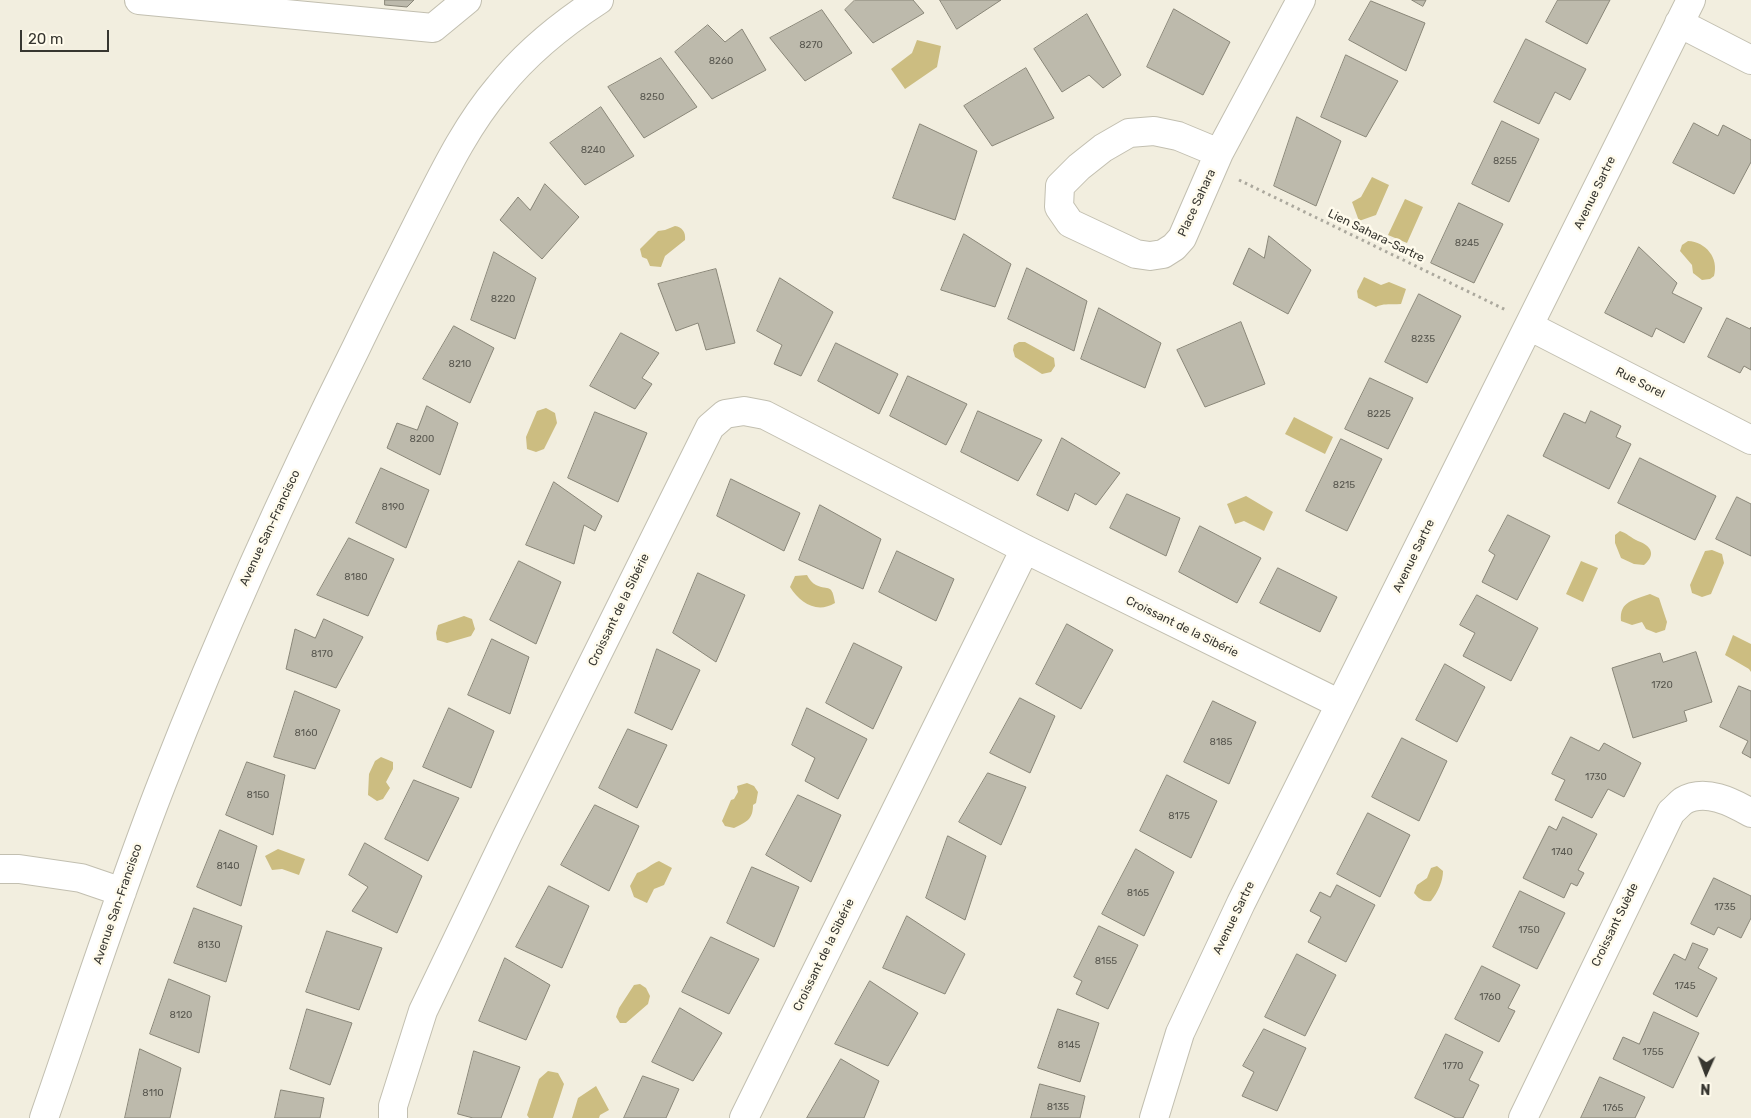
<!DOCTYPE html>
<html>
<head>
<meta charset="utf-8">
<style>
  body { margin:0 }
  #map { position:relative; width:1751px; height:1118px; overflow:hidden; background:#f2eedf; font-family:Rubik,sans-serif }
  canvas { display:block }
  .north { position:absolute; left:1681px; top:1048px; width:50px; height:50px; -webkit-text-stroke:4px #fffbec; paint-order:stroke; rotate:182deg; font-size:14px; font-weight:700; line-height:20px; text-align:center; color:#373630 }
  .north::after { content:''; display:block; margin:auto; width:18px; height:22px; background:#373630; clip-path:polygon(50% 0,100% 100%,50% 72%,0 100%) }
  .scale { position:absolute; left:20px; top:30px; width:89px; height:22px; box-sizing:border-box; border:2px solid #373630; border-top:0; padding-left:6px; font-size:15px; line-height:18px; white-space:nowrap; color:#373630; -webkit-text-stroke:4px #fffbec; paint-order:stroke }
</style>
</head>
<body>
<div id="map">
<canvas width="1751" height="1118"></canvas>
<div class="north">N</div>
<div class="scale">20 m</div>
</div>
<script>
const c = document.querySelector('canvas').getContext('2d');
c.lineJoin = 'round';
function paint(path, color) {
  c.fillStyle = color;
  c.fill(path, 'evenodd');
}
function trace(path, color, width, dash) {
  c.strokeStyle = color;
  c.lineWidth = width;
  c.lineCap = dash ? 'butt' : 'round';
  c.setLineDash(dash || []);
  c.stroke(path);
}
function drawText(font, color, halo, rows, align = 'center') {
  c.font = font + ' Rubik,sans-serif';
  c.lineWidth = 5;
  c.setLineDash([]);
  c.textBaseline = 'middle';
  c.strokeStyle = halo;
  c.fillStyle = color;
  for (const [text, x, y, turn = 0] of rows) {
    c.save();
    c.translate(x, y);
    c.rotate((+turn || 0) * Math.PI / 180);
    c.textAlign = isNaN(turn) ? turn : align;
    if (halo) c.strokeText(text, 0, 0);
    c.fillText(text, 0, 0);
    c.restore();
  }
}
const water = new Path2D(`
  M 917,40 L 941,46 L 937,67 L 905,89 L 891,69 L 912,53 Z
  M 1372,177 L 1389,185 L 1376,215 L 1359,221 L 1352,202 L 1361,197 Z
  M 1405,199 L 1423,207 L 1407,243 L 1388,235 Z
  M 675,226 C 682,227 686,232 685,240 L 665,256 L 661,267 L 650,266 L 647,259 L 642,257 L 640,249 L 658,231 L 665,230 Z
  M 1688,241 C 1706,242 1719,258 1714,276 L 1710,279 L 1702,280 L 1693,273 L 1692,265 L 1680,251 L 1682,245 Z
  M 1364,277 L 1381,285 L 1389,282 L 1406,289 L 1401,304 C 1393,305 1383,303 1376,307 L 1358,298 L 1357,291 Z
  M 1019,342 L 1025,342 L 1054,358 L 1055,366 L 1051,372 L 1042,374 L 1015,357 L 1013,350 L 1014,345 Z
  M 546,408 L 555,413 L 557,423 L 544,449 L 536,452 L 527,449 L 526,437 L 537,411 Z
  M 1294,417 L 1333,437 L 1325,454 L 1285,434 Z
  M 1246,496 L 1273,512 L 1264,531 L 1244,521 L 1235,524 L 1227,504 Z
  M 1620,531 C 1627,533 1631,538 1638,541 C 1652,546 1656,555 1644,565 L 1634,564 L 1621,558 L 1615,543 L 1615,535 Z
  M 1712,550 L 1722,554 L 1724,563 L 1711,594 L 1702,597 L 1692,593 L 1690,585 L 1705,551 Z
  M 1581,561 L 1598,568 L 1583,602 L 1566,594 Z
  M 807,575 C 809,579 812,583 816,585 C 829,591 832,583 835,603 C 817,614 800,603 790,587 L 795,576 Z
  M 1650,594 L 1659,598 L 1667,622 L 1665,630 L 1656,633 L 1646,629 L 1642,622 L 1632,625 L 1621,621 C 1619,601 1634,600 1650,594 Z
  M 464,616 L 472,619 L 475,629 L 471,636 L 447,643 L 437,640 L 436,633 L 438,625 Z
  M 1733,635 L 1751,644 L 1751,672 L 1749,669 L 1725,655 Z
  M 381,757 L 393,762 L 393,769 L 386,782 L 390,788 L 383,799 L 377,801 L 368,795 L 369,774 L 375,761 Z
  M 747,783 L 754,786 L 758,792 L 756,803 L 753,805 C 753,820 746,822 734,828 L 725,826 L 722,821 L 731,800 L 734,799 L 738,792 L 737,786 Z
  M 278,849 L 305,859 L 299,875 L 282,869 L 272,870 L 265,856 Z
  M 659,861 L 672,868 L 664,885 L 654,889 L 647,903 L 634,897 L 630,886 L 637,873 C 646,870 651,864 659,861 Z
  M 1437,866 L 1443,871 C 1443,881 1438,892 1431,901 C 1423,902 1419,899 1414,893 L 1417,885 L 1427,878 L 1431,868 Z
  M 640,984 L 646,988 L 650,996 L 648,1004 L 626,1023 L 620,1023 L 616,1017 L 619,1008 L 634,985 Z
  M 548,1071 L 558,1073 L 564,1084 L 553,1118 L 529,1118 L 527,1115 L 539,1079 Z
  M 596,1086 L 609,1110 L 600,1115 L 599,1118 L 572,1118 L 578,1098 Z`);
const building = new Path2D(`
  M 385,0 L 414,0 L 407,7 L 385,5 Z
  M 855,0 L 913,0 L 924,13 L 873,43 L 845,10 Z
  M 940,0 L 1001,0 L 957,29 Z
  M 1412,0 L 1426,0 L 1423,6 Z
  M 1558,0 L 1610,0 L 1587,44 L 1546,22 Z
  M 1371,1 L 1425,23 L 1406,71 L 1349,40 Z
  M 1174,9 L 1230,42 L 1203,95 L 1147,67 Z
  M 822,10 L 852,53 L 805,81 L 770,38 Z
  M 1087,14 L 1121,75 L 1103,88 L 1089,75 L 1062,92 L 1034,49 Z
  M 708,25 L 725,42 L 742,29 L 766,70 L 712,99 L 675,52 Z
  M 1526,39 L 1586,69 L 1570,100 L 1555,92 L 1539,124 L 1494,102 Z
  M 1346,55 L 1398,81 L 1366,137 L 1321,117 Z
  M 661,58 L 697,107 L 644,138 L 608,87 Z
  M 1026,68 L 1054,118 L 992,146 L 964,106 Z
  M 601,107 L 634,156 L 585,185 L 550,143 Z
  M 1297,117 L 1341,141 L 1316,206 L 1274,186 Z
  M 1502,121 L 1539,139 L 1509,202 L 1472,184 Z
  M 1694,123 L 1718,136 L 1723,125 L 1751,140 L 1751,162 L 1734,194 L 1673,163 Z
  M 920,124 L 977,151 L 955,220 L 893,198 Z
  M 545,184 L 579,217 L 542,259 L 500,220 L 518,197 L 530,210 Z
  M 1459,203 L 1503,224 L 1474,283 L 1431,263 Z
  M 964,234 L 1011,264 L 995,307 L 941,290 Z
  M 1269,236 L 1311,270 L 1288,314 L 1233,284 L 1249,248 L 1264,258 Z
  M 1639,247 L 1677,283 L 1672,293 L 1702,308 L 1684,343 L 1656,328 L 1652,337 L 1605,313 Z
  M 494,252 L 536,278 L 515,339 L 471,320 Z
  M 1027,268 L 1087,301 L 1074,351 L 1008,319 Z
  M 716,269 L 735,343 L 706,350 L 698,323 L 676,331 L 658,284 Z
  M 780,278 L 833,312 L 801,376 L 774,364 L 782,345 L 757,331 Z
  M 1419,294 L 1461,316 L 1427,383 L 1385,362 Z
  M 1099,308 L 1161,343 L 1145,388 L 1081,359 Z
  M 1727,318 L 1750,329 L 1751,327 L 1751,370 L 1744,366 L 1740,373 L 1708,357 Z
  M 1241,322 L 1265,384 L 1205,407 L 1177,350 Z
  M 454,326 L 494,348 L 470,403 L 423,379 Z
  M 621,333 L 659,353 L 642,378 L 652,384 L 635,409 L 590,386 Z
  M 836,343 L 898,374 L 879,414 L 818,381 Z
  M 908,376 L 967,404 L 946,445 L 890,416 Z
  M 1370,378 L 1413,398 L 1388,449 L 1345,429 Z
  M 427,406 L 458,423 L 440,475 L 387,448 L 397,423 L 417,430 Z
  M 978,411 L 1042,440 L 1018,481 L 961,452 Z
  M 1591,411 L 1621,426 L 1616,437 L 1631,444 L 1609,489 L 1543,456 L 1564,413 L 1585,423 Z
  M 595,412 L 647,433 L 618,502 L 568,478 Z
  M 1062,438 L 1120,473 L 1096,505 L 1075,493 L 1068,511 L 1037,495 Z
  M 1341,439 L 1382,459 L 1347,531 L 1306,511 Z
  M 1640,458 L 1716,496 L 1695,540 L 1618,503 Z
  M 381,468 L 429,490 L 406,548 L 356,523 Z
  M 731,479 L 800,513 L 784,551 L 717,516 Z
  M 554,482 L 602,516 L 595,531 L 584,525 L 574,564 L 526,545 Z
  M 1127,494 L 1180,518 L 1166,556 L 1110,528 Z
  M 1737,497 L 1751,504 L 1751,556 L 1716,539 Z
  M 820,505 L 881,539 L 863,589 L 799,560 Z
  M 1508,515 L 1550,536 L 1517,600 L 1482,582 L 1495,555 L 1489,551 Z
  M 1200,526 L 1261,558 L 1237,603 L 1179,572 Z
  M 349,538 L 394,559 L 368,616 L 317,595 Z
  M 897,551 L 954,579 L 936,621 L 879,592 Z
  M 519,561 L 561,582 L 536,644 L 490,620 Z
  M 1278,568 L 1337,597 L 1320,632 L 1260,603 Z
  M 698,573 L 745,595 L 716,662 L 673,633 Z
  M 1477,595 L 1538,628 L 1511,681 L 1463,656 L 1475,633 L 1460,625 Z
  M 324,619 L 363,637 L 336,688 L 286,669 L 295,629 L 315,638 Z
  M 1067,624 L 1113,650 L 1081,709 L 1036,684 Z
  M 492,639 L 529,657 L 510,714 L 468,695 Z
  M 854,643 L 902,667 L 873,729 L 826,703 Z
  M 657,649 L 700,670 L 672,730 L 635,713 Z
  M 1696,652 L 1712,702 L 1684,711 L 1687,721 L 1633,738 L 1612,668 L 1660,653 L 1663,662 Z
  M 1445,664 L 1485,687 L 1457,742 L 1416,720 Z
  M 1739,686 L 1751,691 L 1751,758 L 1742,753 L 1748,741 L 1720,727 Z
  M 295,691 L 340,710 L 315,769 L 274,757 Z
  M 1020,698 L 1055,716 L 1030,773 L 990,753 Z
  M 1213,701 L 1256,722 L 1229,784 L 1184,762 Z
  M 449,708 L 494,731 L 471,788 L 423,767 Z
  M 807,708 L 867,739 L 838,799 L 805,781 L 815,758 L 792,745 Z
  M 628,729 L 667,745 L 637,808 L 599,788 Z
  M 1571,737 L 1599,751 L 1604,743 L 1641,763 L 1624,797 L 1608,789 L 1592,818 L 1555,800 L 1565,780 L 1552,774 Z
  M 1402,738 L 1447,761 L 1419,821 L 1372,797 Z
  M 247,762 L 285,775 L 273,835 L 226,815 Z
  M 988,773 L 1026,787 L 1001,845 L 959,822 Z
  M 1167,775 L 1217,801 L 1191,858 L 1140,831 Z
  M 414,780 L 459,798 L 428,861 L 385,839 Z
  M 798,795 L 841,815 L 811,882 L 766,855 Z
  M 595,805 L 639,826 L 609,891 L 561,865 Z
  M 1368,813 L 1410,835 L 1380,897 L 1337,874 Z
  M 1563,817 L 1597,834 L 1578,870 L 1584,873 L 1577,886 L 1571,883 L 1564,898 L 1523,878 L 1549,826 L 1556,830 Z
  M 220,830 L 257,846 L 241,906 L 197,887 Z
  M 948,836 L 986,856 L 965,920 L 926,898 Z
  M 365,843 L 422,876 L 397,933 L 352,911 L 368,887 L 349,875 Z
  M 1136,849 L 1174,872 L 1144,936 L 1102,914 Z
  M 752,867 L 799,887 L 774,947 L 727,923 Z
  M 1714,878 L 1751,896 L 1751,918 L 1741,938 L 1718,927 L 1714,935 L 1691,924 Z
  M 1337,885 L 1375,905 L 1346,962 L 1308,942 L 1321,917 L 1310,911 L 1320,892 L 1330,897 Z
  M 549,886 L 589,906 L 562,968 L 516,947 Z
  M 1520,891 L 1565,913 L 1537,969 L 1493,947 Z
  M 194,908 L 242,926 L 226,982 L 174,963 Z
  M 907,916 L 965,954 L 945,994 L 883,968 Z
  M 1099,926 L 1138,945 L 1108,1009 L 1076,994 L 1082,981 L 1074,977 Z
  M 327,931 L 382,948 L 359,1010 L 306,992 Z
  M 711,937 L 759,959 L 729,1014 L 682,992 Z
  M 1693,943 L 1708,949 L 1698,968 L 1717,978 L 1697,1017 L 1653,994 L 1674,954 L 1685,960 Z
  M 1297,954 L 1336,975 L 1305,1036 L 1265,1017 Z
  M 505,958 L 550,985 L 526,1040 L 479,1021 Z
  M 1482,966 L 1520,985 L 1508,1008 L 1515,1011 L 1499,1042 L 1455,1019 Z
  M 169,979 L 210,996 L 199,1053 L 150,1034 Z
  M 870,981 L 918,1013 L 888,1066 L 835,1044 Z
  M 680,1008 L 722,1033 L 693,1081 L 652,1062 Z
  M 307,1009 L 352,1023 L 330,1085 L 290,1069 Z
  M 1058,1009 L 1099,1023 L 1080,1082 L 1038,1068 Z
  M 1654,1012 L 1699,1033 L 1673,1088 L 1613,1059 L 1623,1037 L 1639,1044 Z
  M 1264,1029 L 1306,1048 L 1277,1111 L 1242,1096 L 1254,1072 L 1243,1066 Z
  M 1446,1034 L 1483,1052 L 1469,1080 L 1479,1085 L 1463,1118 L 1456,1118 L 1415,1098 Z
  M 140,1049 L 181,1068 L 170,1118 L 125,1118 Z
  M 474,1051 L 520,1067 L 501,1118 L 473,1118 L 458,1114 Z
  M 841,1059 L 879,1081 L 864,1118 L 807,1118 Z
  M 643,1076 L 679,1089 L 666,1118 L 624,1118 Z
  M 1600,1077 L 1645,1097 L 1635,1118 L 1581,1118 Z
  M 1040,1084 L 1085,1096 L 1080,1118 L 1031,1118 Z
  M 281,1090 L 324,1098 L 320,1118 L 275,1118 Z`);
const path = new Path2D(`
  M 1239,180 L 1506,310`);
const minor = new Path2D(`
  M 139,0 L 433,28 L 467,0
  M 1679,23 L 1751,60
  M 1219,153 L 1178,136 L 1154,131 L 1129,133 L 1103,148 L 1079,167 L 1060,186 L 1059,207 L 1070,223 L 1136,254 L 1150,256 L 1163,254 L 1174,247 L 1182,238 L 1219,153 L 1301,0
  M 1529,326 L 1751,440
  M 0,869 L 19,869 L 81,878 L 122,892
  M 44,1118 C 83,1006 119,893 162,783 C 220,635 285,490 356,348 C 377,304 399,261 421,217 C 444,172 466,126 499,87 C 527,52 562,24 599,0
  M 393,1118 L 393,1106 L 423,1011 L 508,834 L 710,427 L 725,414 L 744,411 L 765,415 L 1025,549 L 1340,704
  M 744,1118 L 1025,549
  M 1154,1118 L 1180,1033 L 1241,903 L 1691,0
  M 1523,1118 L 1671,812 C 1675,809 1679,804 1683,801 C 1705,788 1732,802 1751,813`);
const numberNames = [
  ["8270",811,45],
  ["8260",721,61],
  ["8250",652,97],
  ["8240",593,150],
  ["8255",1505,161],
  ["8245",1467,243],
  ["8220",503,299],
  ["8235",1423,339],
  ["8210",460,364],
  ["8225",1379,414],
  ["8200",422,439],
  ["8215",1344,485],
  ["8190",393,507],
  ["8180",356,577],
  ["8170",322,654],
  ["1720",1662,685],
  ["8160",306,733],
  ["8185",1221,742],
  ["1730",1596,777],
  ["8150",258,795],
  ["8175",1179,816],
  ["1740",1562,852],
  ["8140",228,866],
  ["8165",1138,893],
  ["1735",1725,907],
  ["1750",1529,930],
  ["8130",209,945],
  ["8155",1106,961],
  ["1745",1685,986],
  ["1760",1490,997],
  ["8120",181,1015],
  ["8145",1069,1045],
  ["1755",1653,1052],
  ["1770",1453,1066],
  ["8110",153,1093],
  ["8135",1058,1107],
  ["1765",1613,1108]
];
const streetNames = [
  ["Avenue Sartre",1595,193,-64],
  ["Place Sahara",1197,203,-65],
  ["Lien Sahara-Sartre",1376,236,26],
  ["Rue Sorel",1640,383,27],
  ["Avenue San-Francisco",270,528,-65],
  ["Avenue Sartre",1414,556,-64],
  ["Croissant de la Sibérie",619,610,-64],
  ["Croissant de la Sibérie",1182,627,26],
  ["Avenue San-Francisco",118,904,-71],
  ["Avenue Sartre",1234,918,-64],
  ["Croissant Suède",1615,925,-64],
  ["Croissant de la Sibérie",824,955,-64]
];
paint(water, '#ccbd81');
paint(building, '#bdbaac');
trace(building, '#898678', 1);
trace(minor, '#c2bfb0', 30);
trace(path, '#aba89d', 3, [2.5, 4]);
trace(minor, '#fff', 28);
drawText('10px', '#58574f', null, numberNames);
drawText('12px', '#373630', '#fffbec', streetNames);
</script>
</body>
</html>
